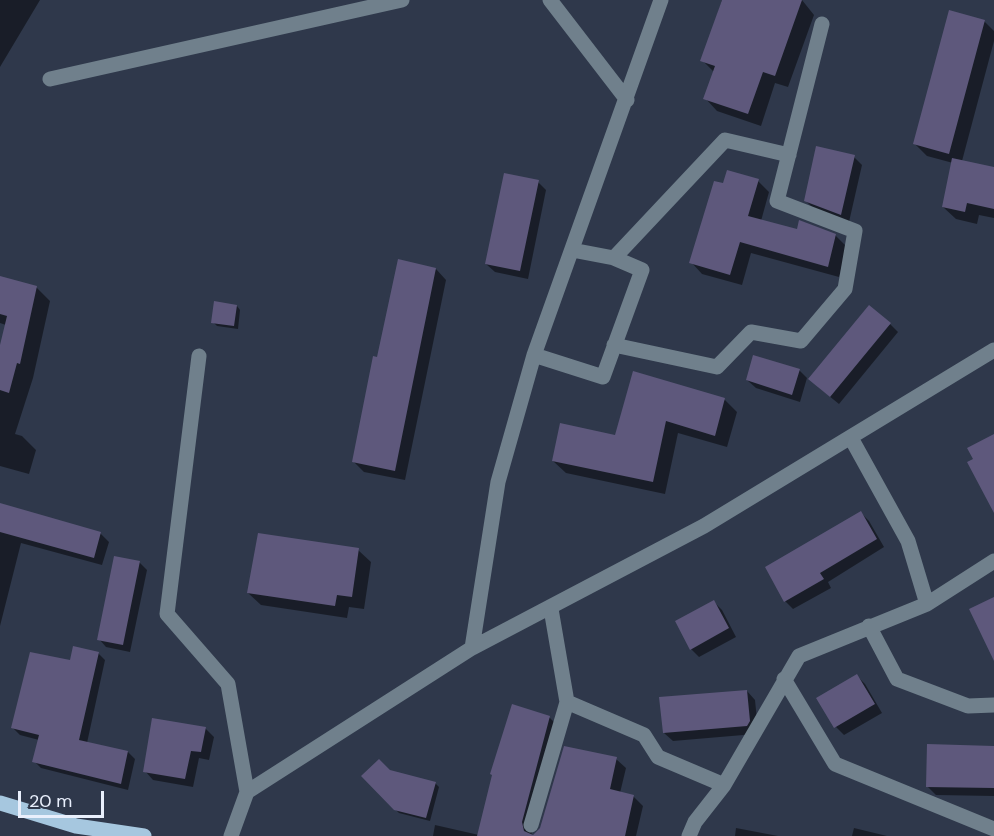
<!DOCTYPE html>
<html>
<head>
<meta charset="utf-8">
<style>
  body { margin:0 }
  #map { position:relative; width:994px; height:836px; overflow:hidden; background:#2f384b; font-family:"DM Sans",sans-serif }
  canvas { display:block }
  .scale { position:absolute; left:18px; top:791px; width:86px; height:27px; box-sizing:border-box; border:3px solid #e9effc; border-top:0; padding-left:8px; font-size:18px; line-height:21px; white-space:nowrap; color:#e9effc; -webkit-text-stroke:4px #2f384b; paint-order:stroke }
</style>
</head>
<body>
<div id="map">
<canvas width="994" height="836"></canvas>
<div class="scale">20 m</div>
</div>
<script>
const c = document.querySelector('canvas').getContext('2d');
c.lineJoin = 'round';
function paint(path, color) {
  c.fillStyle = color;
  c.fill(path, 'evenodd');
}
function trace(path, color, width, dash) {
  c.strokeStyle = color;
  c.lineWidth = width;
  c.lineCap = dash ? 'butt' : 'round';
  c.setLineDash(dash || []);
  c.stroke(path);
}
const shadow = new Path2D(`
  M 0,0 L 40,0 L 0,67 Z
  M 722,0 L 802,0 L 814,15 L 788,87 L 775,83 L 761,126 L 717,111 L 705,98 L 714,72 L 702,60 Z
  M 984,21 L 994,31 L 994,41 L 962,161 L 994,168 L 994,218 L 979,215 L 977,224 L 956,219 L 943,207 L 953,163 L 927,156 L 915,144 Z
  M 854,157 L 862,165 L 849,222 L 814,209 L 805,200 Z
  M 758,181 L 769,192 L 761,221 L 798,231 L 835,235 L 847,247 L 839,277 L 751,253 L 742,285 L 702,274 L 691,262 L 724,185 Z
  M 538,182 L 546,190 L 528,279 L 495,272 L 486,264 Z
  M 436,269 L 446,280 L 405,480 L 364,472 L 353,461 L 379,359 Z
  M 0,278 L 37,288 L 50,301 L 33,378 L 15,434 L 22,436 L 36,450 L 29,474 L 0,466 L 0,351 L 6,325 L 0,323 Z
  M 237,306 L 240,310 L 238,329 L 217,326 L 213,322 Z
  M 890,324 L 898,332 L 839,404 L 818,387 Z
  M 799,370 L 807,378 L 800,402 L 756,388 L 747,380 Z
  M 725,400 L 737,412 L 727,447 L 678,433 L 665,494 L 566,473 L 553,461 Z
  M 0,504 L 100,533 L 109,542 L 102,565 L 21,543 L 0,626 Z
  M 861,513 L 869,521 L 884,547 L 828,582 L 831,588 L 793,609 L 785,601 Z
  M 358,550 L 371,562 L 364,609 L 349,607 L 347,618 L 261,605 L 248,593 Z
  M 139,562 L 147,570 L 130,652 L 106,647 L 99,639 Z
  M 714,602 L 722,610 L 736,637 L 699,657 L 691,649 Z
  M 98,653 L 105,660 L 87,743 L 128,752 L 135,759 L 128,790 L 41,768 L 34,761 L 39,740 L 20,735 L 13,728 Z
  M 857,676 L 865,684 L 882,713 L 844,735 L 836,727 Z
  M 747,691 L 755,700 L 758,730 L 755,734 L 673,741 L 664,733 Z
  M 513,706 L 550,718 L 559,727 L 531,836 L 534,836 L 616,759 L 626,768 L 620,793 L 633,796 L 643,806 L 636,836 L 433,836 L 435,825 L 479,835 Z
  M 205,728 L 214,737 L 209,760 L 199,758 L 193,787 L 153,780 L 145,771 Z
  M 994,747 L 994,796 L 936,795 L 927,786 Z
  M 389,772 L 435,783 L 439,787 L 430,821 L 399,813 L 363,777 Z
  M 736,828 L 778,836 L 735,836 Z
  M 854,828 L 887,836 L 852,836 Z`);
const building = new Path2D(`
  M 722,0 L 802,0 L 775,76 L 763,72 L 748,114 L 703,99 L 715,66 L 700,61 Z
  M 949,10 L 985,20 L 949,154 L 913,144 Z
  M 816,146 L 855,155 L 841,215 L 804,201 Z
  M 952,158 L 994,167 L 994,209 L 967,203 L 965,212 L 942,207 Z
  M 727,170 L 759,179 L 748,216 L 797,229 L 799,220 L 836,234 L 828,267 L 740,242 L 730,275 L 689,263 L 714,181 L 723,183 Z
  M 504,173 L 539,180 L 520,271 L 485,264 Z
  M 398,259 L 436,268 L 395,471 L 352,462 L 373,356 L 377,357 Z
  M 0,276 L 37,286 L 20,364 L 17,363 L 9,393 L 0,390 L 0,345 L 7,316 L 0,314 Z
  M 214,301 L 237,305 L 234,326 L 211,323 Z
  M 869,305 L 891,323 L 830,397 L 808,379 Z
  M 753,355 L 800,369 L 792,395 L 746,380 Z
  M 633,371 L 725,398 L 715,436 L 666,421 L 653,482 L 552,461 L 560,423 L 615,435 Z
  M 994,434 L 994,513 L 967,462 L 973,459 L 967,448 Z
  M 0,503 L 101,532 L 94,558 L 0,532 Z
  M 861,511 L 877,539 L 820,573 L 824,579 L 784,602 L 765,567 Z
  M 258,533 L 359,548 L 352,597 L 337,595 L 335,606 L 247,593 Z
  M 114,556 L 140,561 L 123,645 L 97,640 Z
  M 994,597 L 994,661 L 969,609 Z
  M 714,600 L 729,628 L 690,650 L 675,621 Z
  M 73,646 L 99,652 L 79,740 L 128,751 L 121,784 L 32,762 L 39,735 L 11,728 L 30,652 L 70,660 Z
  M 857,674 L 875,704 L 834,728 L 816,698 Z
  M 747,690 L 750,721 L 747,726 L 663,733 L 659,697 Z
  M 512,704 L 550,716 L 522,822 L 524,831 L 533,835 L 540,828 L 564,746 L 617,757 L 610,789 L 634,795 L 625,836 L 477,836 L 492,775 L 490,774 Z
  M 152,718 L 206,727 L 201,752 L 191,751 L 185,779 L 143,772 Z
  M 927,744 L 994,746 L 994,788 L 926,787 Z
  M 379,759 L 390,770 L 436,782 L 426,818 L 394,810 L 361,776 Z`);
const minor = new Path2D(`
  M 550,0 L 627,100
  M 50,79 L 402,0
  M 614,258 L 725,140 L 789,155
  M 614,345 L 717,367 L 751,332 L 801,341 L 845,289 L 855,231 L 777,201 L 822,24
  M 534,355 L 603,377 L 642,270 L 614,258 L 572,250
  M 199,356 L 167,614 L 228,684 L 247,792
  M 851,438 L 908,541 L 927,604
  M 551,609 L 567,702 L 644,735 L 658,757 L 724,785
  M 869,626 L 897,679 L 968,706 L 994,705
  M 472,648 L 498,482 L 534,355 L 661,0
  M 784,679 L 835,764 L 994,829
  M 531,825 L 567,702
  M 231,836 L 247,792 L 472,648 L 704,526 L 994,350
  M 689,836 L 695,822 L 724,785 L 799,656 L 927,604 L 994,561`);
const major = new Path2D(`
  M 0,803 L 76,826 L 144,836`);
paint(shadow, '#0007');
paint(building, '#5e587c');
trace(minor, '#70808c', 15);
trace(major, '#a6c7df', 15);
</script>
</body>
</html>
